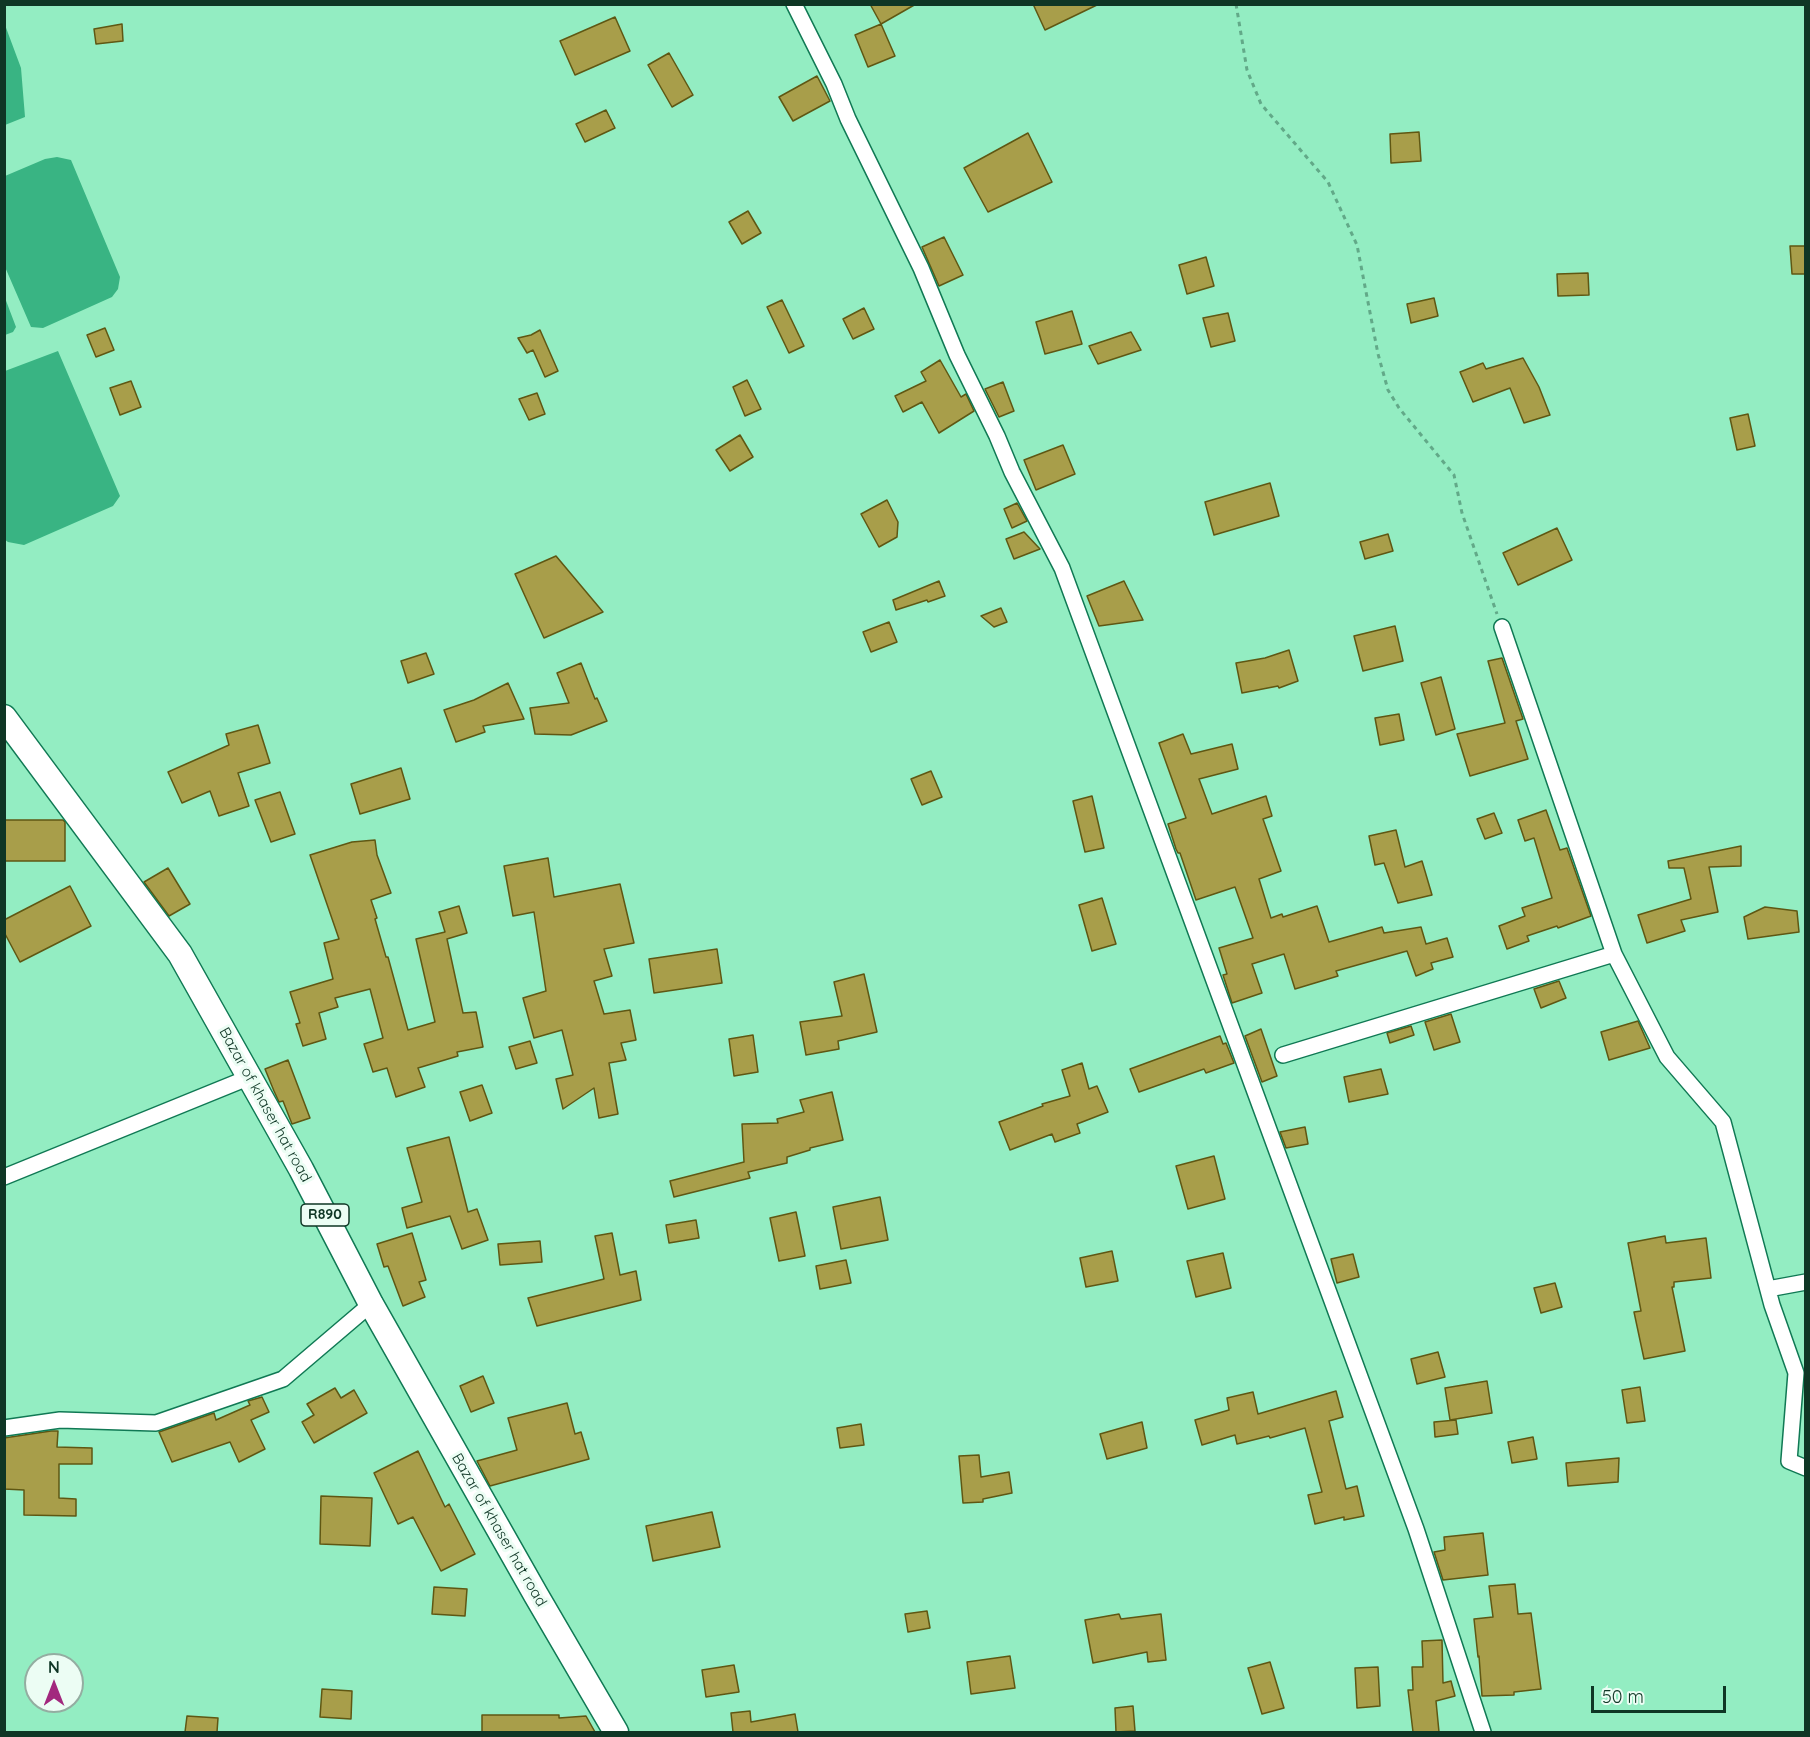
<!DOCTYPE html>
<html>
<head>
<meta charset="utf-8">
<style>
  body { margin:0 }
  #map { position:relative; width:1810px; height:1737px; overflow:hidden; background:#93edc2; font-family:Quicksand,sans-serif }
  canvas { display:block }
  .frame { position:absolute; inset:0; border:6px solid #0f3625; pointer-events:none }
  .north { position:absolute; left:24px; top:1653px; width:60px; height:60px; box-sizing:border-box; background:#ecfdf4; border:2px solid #94ada1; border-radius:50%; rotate:0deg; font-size:16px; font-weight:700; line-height:24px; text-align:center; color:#0f3625 }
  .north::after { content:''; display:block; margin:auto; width:21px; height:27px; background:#a2287e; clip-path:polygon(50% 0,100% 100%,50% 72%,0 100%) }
  .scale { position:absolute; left:1591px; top:1686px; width:135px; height:27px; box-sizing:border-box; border:3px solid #0f3625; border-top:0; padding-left:8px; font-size:18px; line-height:21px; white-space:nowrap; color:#0f3625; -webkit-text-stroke:4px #ecfdf4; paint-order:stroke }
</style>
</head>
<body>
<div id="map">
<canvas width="1810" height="1737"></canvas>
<div class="frame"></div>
<div class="north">N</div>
<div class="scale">50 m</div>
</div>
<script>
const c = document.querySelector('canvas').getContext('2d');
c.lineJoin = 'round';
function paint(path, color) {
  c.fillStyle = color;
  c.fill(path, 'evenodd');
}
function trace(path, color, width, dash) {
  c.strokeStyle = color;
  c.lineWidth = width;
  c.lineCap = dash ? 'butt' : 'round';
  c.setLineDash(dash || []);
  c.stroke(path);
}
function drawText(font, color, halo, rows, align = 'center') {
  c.font = font + ' Quicksand,sans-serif';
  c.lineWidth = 6;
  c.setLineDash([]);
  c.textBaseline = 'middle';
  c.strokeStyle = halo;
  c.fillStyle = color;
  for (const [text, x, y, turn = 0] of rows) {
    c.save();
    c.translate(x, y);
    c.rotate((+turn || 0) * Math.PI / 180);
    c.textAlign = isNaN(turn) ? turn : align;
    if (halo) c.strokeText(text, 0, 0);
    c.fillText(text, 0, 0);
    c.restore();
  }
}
const water = new Path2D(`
  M 5,25 L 21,68 L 25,117 L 5,125 Z
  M 57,157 L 71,160 L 120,277 L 118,289 L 112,297 L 43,328 L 31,327 L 5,267 L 5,176 L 45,159 Z
  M 5,298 L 16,327 L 13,332 L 5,335 Z
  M 58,351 L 120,496 L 113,506 L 24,545 L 8,542 L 4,539 L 5,371 Z`);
const building = new Path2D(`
  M 870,4 L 916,4 L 881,24 Z
  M 1033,4 L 1099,4 L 1045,30 Z
  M 615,17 L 630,51 L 575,75 L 560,41 Z
  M 122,24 L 123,41 L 96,44 L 94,29 Z
  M 881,24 L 895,56 L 868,67 L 855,35 Z
  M 669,53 L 693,95 L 672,107 L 648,65 Z
  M 817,76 L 830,101 L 793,121 L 779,97 Z
  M 606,110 L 615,128 L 585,142 L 576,124 Z
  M 1419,132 L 1421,161 L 1391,163 L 1390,134 Z
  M 1028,133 L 1052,182 L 988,212 L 964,168 Z
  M 748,211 L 761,233 L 742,244 L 729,222 Z
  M 944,237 L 963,275 L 939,286 L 922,247 Z
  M 1790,246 L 1806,246 L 1806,274 L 1792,274 Z
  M 1206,257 L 1214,286 L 1187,294 L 1179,265 Z
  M 1588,273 L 1589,295 L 1558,296 L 1557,274 Z
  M 1434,298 L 1438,316 L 1411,323 L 1407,304 Z
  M 782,300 L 804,346 L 789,353 L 767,307 Z
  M 864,308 L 874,329 L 853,339 L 843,319 Z
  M 1072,311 L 1082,344 L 1045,354 L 1036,322 Z
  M 1228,313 L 1235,341 L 1211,347 L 1203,318 Z
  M 105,328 L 114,350 L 96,357 L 87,335 Z
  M 540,330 L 558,371 L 545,377 L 533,350 L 527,353 L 518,338 L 531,335 Z
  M 1131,332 L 1141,350 L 1098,364 L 1089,346 Z
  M 1523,358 L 1539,387 L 1550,415 L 1524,423 L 1510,388 L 1473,402 L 1460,372 L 1483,363 L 1486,369 Z
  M 940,360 L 961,397 L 966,394 L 974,411 L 939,433 L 922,402 L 903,412 L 895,396 L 926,381 L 921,372 Z
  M 747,380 L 761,409 L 745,416 L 733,387 Z
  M 131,381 L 141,407 L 120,415 L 110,388 Z
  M 1003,382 L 1014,411 L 999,417 L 985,389 Z
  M 537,393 L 545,414 L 529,420 L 519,399 Z
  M 1748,414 L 1755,446 L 1737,450 L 1730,418 Z
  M 740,435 L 753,457 L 730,471 L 716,450 Z
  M 1063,445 L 1075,474 L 1036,490 L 1024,460 Z
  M 1270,483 L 1279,516 L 1214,535 L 1205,502 Z
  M 887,500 L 898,522 L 897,537 L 879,547 L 861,514 Z
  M 1017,503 L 1027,521 L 1012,528 L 1004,509 Z
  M 1557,528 L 1572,560 L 1518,585 L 1503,553 Z
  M 1024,532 L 1040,549 L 1014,559 L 1006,539 Z
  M 1388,534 L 1393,551 L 1365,559 L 1360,542 Z
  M 556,556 L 603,612 L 544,638 L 515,574 Z
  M 939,581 L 945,596 L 928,602 L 927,600 L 896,610 L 893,600 Z
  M 1124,581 L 1143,620 L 1099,626 L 1087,596 Z
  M 1001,608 L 1007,622 L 994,627 L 981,616 Z
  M 889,622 L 897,642 L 871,652 L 863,632 Z
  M 1395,626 L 1403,661 L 1363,671 L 1354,636 Z
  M 1289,650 L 1298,681 L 1279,688 L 1278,686 L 1242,693 L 1236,663 L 1265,658 Z
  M 426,653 L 434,674 L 408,683 L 401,661 Z
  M 1502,658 L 1523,719 L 1516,721 L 1528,759 L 1470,776 L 1457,734 L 1505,723 L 1488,661 Z
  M 581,663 L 595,699 L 597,698 L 607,721 L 571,735 L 535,734 L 530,708 L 569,703 L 557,673 Z
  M 1441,677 L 1455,729 L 1436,735 L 1421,683 Z
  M 508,683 L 524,719 L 483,726 L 485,732 L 456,742 L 444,710 L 474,700 Z
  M 1399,714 L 1404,740 L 1380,745 L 1375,718 Z
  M 258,725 L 270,763 L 238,773 L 249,806 L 219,816 L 210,791 L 182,803 L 168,772 L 229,745 L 226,734 Z
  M 1183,734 L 1191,754 L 1232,744 L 1238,769 L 1199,779 L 1212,814 L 1266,796 L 1272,816 L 1263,819 L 1281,871 L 1259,879 L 1271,918 L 1282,914 L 1283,917 L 1317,906 L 1329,942 L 1382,927 L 1384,933 L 1421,927 L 1426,944 L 1447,938 L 1453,957 L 1431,963 L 1433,969 L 1416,976 L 1407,951 L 1336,971 L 1338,976 L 1295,989 L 1284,954 L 1252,964 L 1262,993 L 1232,1003 L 1223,975 L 1227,974 L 1219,948 L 1253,938 L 1235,887 L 1196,900 L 1180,853 L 1178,853 L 1176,849 L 1168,824 L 1186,818 L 1159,743 Z
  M 401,768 L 410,799 L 360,814 L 351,784 Z
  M 931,771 L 942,797 L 922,805 L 911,779 Z
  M 280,792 L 295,834 L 271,842 L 255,800 Z
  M 1092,796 L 1104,848 L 1085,852 L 1073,801 Z
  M 1546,810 L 1560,850 L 1567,848 L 1591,916 L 1558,928 L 1557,926 L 1527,936 L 1529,941 L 1507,949 L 1499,926 L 1525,916 L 1522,908 L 1552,898 L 1534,838 L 1525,841 L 1518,820 Z
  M 1494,813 L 1502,833 L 1485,839 L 1477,819 Z
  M 4,820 L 63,820 L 65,822 L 65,861 L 4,861 Z
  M 1396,830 L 1405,867 L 1422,861 L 1432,895 L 1398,903 L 1384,863 L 1375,865 L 1369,836 Z
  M 375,840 L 377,855 L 391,893 L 371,900 L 377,918 L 375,919 L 386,957 L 388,957 L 408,1030 L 435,1022 L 416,939 L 445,932 L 439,912 L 459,906 L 467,933 L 447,939 L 463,1013 L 476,1012 L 483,1047 L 457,1052 L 458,1056 L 418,1068 L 425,1087 L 396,1097 L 387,1068 L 373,1072 L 364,1044 L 383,1038 L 370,989 L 335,998 L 338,1007 L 319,1013 L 326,1039 L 303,1046 L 296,1024 L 300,1023 L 290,992 L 333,979 L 324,943 L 339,939 L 310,855 L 352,842 Z
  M 1741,846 L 1741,866 L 1709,867 L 1718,912 L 1681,920 L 1685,931 L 1647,943 L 1638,915 L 1691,899 L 1684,868 L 1669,868 L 1668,861 Z
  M 548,858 L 554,897 L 620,884 L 634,943 L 604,949 L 612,976 L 594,981 L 604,1014 L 630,1010 L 636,1040 L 621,1043 L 626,1060 L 609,1063 L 618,1114 L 599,1118 L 594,1088 L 563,1109 L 556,1079 L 573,1075 L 562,1030 L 534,1038 L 523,998 L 546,991 L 534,912 L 513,916 L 504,866 Z
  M 168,868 L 190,904 L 169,916 L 144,882 Z
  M 70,886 L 91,926 L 20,962 L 4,932 L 4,920 Z
  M 1102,898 L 1116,944 L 1092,951 L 1079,905 Z
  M 1765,907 L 1797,911 L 1799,932 L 1748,939 L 1744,917 Z
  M 717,949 L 722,983 L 654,993 L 649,959 Z
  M 864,974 L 877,1032 L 838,1041 L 839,1049 L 806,1055 L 800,1022 L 842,1016 L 834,982 Z
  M 1559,981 L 1566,998 L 1541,1008 L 1534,989 Z
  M 1451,1014 L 1460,1042 L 1434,1050 L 1425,1022 Z
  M 1638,1021 L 1650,1048 L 1609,1060 L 1601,1032 Z
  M 1411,1026 L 1414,1035 L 1390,1043 L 1387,1033 Z
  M 1261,1029 L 1277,1076 L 1262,1082 L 1245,1036 Z
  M 753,1035 L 758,1072 L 734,1076 L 729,1039 Z
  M 1220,1036 L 1223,1044 L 1226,1043 L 1234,1063 L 1206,1073 L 1204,1069 L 1139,1092 L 1130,1069 Z
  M 530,1041 L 537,1063 L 516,1069 L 509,1047 Z
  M 288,1060 L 310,1118 L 292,1124 L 283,1101 L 279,1102 L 274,1091 L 265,1069 Z
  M 1082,1063 L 1089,1089 L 1097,1086 L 1108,1112 L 1077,1124 L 1080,1133 L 1055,1142 L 1052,1134 L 1010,1150 L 999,1122 L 1043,1106 L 1042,1104 L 1070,1096 L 1062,1070 Z
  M 1381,1069 L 1388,1094 L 1349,1102 L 1344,1077 Z
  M 482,1085 L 492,1113 L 470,1121 L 460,1092 Z
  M 832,1092 L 843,1140 L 810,1148 L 810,1150 L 787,1157 L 787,1163 L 748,1172 L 750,1178 L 674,1197 L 670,1181 L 744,1162 L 742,1124 L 778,1123 L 777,1119 L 804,1112 L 800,1100 Z
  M 1305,1127 L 1308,1144 L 1286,1148 L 1280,1132 Z
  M 449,1137 L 468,1212 L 477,1209 L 488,1240 L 462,1249 L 450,1216 L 407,1228 L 402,1208 L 422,1202 L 407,1148 Z
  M 1214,1156 L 1225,1199 L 1188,1209 L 1176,1166 Z
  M 880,1197 L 888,1240 L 841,1249 L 833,1207 Z
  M 796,1212 L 805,1256 L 779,1261 L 770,1218 Z
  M 696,1220 L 699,1238 L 669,1243 L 666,1225 Z
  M 412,1233 L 426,1280 L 419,1282 L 425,1297 L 403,1306 L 388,1266 L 384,1267 L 377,1244 Z
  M 612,1233 L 620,1275 L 636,1271 L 641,1300 L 537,1326 L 528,1298 L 604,1279 L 595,1236 Z
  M 1665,1236 L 1666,1243 L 1706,1238 L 1711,1278 L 1674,1282 L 1674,1287 L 1672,1287 L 1685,1351 L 1644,1359 L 1634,1312 L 1641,1311 L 1628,1243 Z
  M 540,1241 L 542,1262 L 500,1265 L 498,1244 Z
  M 1112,1251 L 1118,1281 L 1086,1287 L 1080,1258 Z
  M 1223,1253 L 1231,1288 L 1196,1297 L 1187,1261 Z
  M 1353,1254 L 1359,1277 L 1337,1283 L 1331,1259 Z
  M 846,1260 L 851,1283 L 820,1289 L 816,1266 Z
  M 1555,1283 L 1562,1307 L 1541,1313 L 1534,1288 Z
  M 1438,1352 L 1445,1377 L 1417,1384 L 1411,1359 Z
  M 483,1376 L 494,1403 L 471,1412 L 460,1386 Z
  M 1487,1381 L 1492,1413 L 1450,1420 L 1445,1388 Z
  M 1640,1387 L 1645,1421 L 1627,1423 L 1622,1390 Z
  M 335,1388 L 341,1398 L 354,1390 L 367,1413 L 314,1443 L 302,1422 L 314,1415 L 307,1404 Z
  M 1336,1391 L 1343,1417 L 1329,1421 L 1346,1489 L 1357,1486 L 1364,1516 L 1344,1520 L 1344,1517 L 1315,1524 L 1308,1495 L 1322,1492 L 1305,1428 L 1270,1438 L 1269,1436 L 1237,1444 L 1235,1435 L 1202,1445 L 1195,1420 L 1229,1410 L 1227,1398 L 1253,1392 L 1258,1414 Z
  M 262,1397 L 269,1412 L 251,1420 L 265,1449 L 239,1462 L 230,1442 L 172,1462 L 159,1432 L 214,1413 L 216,1420 L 250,1405 L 248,1401 Z
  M 567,1403 L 575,1434 L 581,1432 L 589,1459 L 490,1486 L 477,1461 L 517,1450 L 508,1418 Z
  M 1456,1420 L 1458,1434 L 1435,1437 L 1434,1422 Z
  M 1142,1422 L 1147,1448 L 1107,1459 L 1100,1434 Z
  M 861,1424 L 864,1445 L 840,1448 L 837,1428 Z
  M 51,1431 L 58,1431 L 57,1447 L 92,1448 L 92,1464 L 59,1464 L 59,1498 L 76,1499 L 76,1516 L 24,1515 L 24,1490 L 4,1489 L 4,1438 Z
  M 1533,1437 L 1537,1459 L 1512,1463 L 1508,1442 Z
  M 418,1451 L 445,1507 L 449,1504 L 475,1554 L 441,1571 L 413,1517 L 398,1524 L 374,1473 Z
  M 979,1455 L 981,1477 L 1009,1472 L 1012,1493 L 983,1499 L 983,1502 L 963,1503 L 959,1456 Z
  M 1619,1458 L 1618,1482 L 1568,1486 L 1566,1463 Z
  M 321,1496 L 372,1498 L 370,1546 L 320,1544 Z
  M 712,1512 L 720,1547 L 653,1561 L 646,1526 Z
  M 1483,1533 L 1488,1575 L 1443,1580 L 1434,1552 L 1445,1550 L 1444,1537 Z
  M 1515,1584 L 1518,1614 L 1531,1613 L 1541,1689 L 1514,1692 L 1514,1695 L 1482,1696 L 1479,1656 L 1478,1657 L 1474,1619 L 1493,1617 L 1489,1586 Z
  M 434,1587 L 467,1589 L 465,1616 L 432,1614 Z
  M 927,1611 L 930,1628 L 908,1632 L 905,1614 Z
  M 1119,1614 L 1121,1619 L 1161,1614 L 1166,1660 L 1148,1662 L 1147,1652 L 1093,1663 L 1085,1620 Z
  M 1442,1640 L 1443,1683 L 1451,1681 L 1455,1696 L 1436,1701 L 1439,1732 L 1413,1732 L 1408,1690 L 1413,1690 L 1412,1667 L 1423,1667 L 1422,1641 Z
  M 1010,1656 L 1015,1688 L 971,1694 L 967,1662 Z
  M 1270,1662 L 1284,1708 L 1262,1714 L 1248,1668 Z
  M 734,1665 L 739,1692 L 706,1697 L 702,1670 Z
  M 1378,1667 L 1380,1706 L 1357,1708 L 1355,1668 Z
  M 322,1689 L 352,1691 L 351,1719 L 320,1717 Z
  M 1133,1706 L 1135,1731 L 1116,1732 L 1115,1708 Z
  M 750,1711 L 751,1722 L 795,1714 L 798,1732 L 733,1732 L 731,1713 Z
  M 482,1715 L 559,1715 L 559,1718 L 586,1716 L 595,1732 L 482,1732 Z
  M 187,1716 L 218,1718 L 217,1732 L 185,1732 Z`);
const path = new Path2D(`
  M 1236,4 L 1247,70 L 1261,104 L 1328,182 L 1357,245 L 1378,354 L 1388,390 L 1399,408 L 1454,475 L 1462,513 L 1497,614`);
const minor = new Path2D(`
  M 794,4 L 834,84 L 848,119 L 921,268 L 957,355 L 997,436 L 1012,472 L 1062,568 L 1416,1529 L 1483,1732
  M 1502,627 L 1614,954 L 1667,1057 L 1723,1122 L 1772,1305 L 1796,1373 L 1789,1461 L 1806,1468
  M 1283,1055 L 1614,954
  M 4,1177 L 250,1077
  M 1768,1289 L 1806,1282
  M 4,1428 L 60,1420 L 156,1423 L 283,1379 L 371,1304`);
const primary = new Path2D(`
  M 4,717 L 180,954 L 301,1169 L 371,1304 L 536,1595 L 616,1732`);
const shields = [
  [325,1215,48]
];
const shieldNames = [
  ["R890",325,1215]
];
const streetNames = [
  ["Bazar of khaser hat road",265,1105,61],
  ["Bazar of khaser hat road",499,1530,60]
];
paint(water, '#39b483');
paint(building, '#a89e4a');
trace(building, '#5f5713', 1.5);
trace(minor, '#107954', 18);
trace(primary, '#107954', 27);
trace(path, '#62a988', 3, [4.5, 4.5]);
trace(minor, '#fff', 15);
trace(primary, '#fff', 24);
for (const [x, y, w] of shields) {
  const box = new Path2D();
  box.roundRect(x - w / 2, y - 11, w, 22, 4.5);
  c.fillStyle = '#ecfdf4';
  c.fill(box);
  trace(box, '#0f3625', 1.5);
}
drawText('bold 14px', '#0f3625', null, shieldNames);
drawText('15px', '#0f3625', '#ecfdf4', streetNames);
</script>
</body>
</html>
